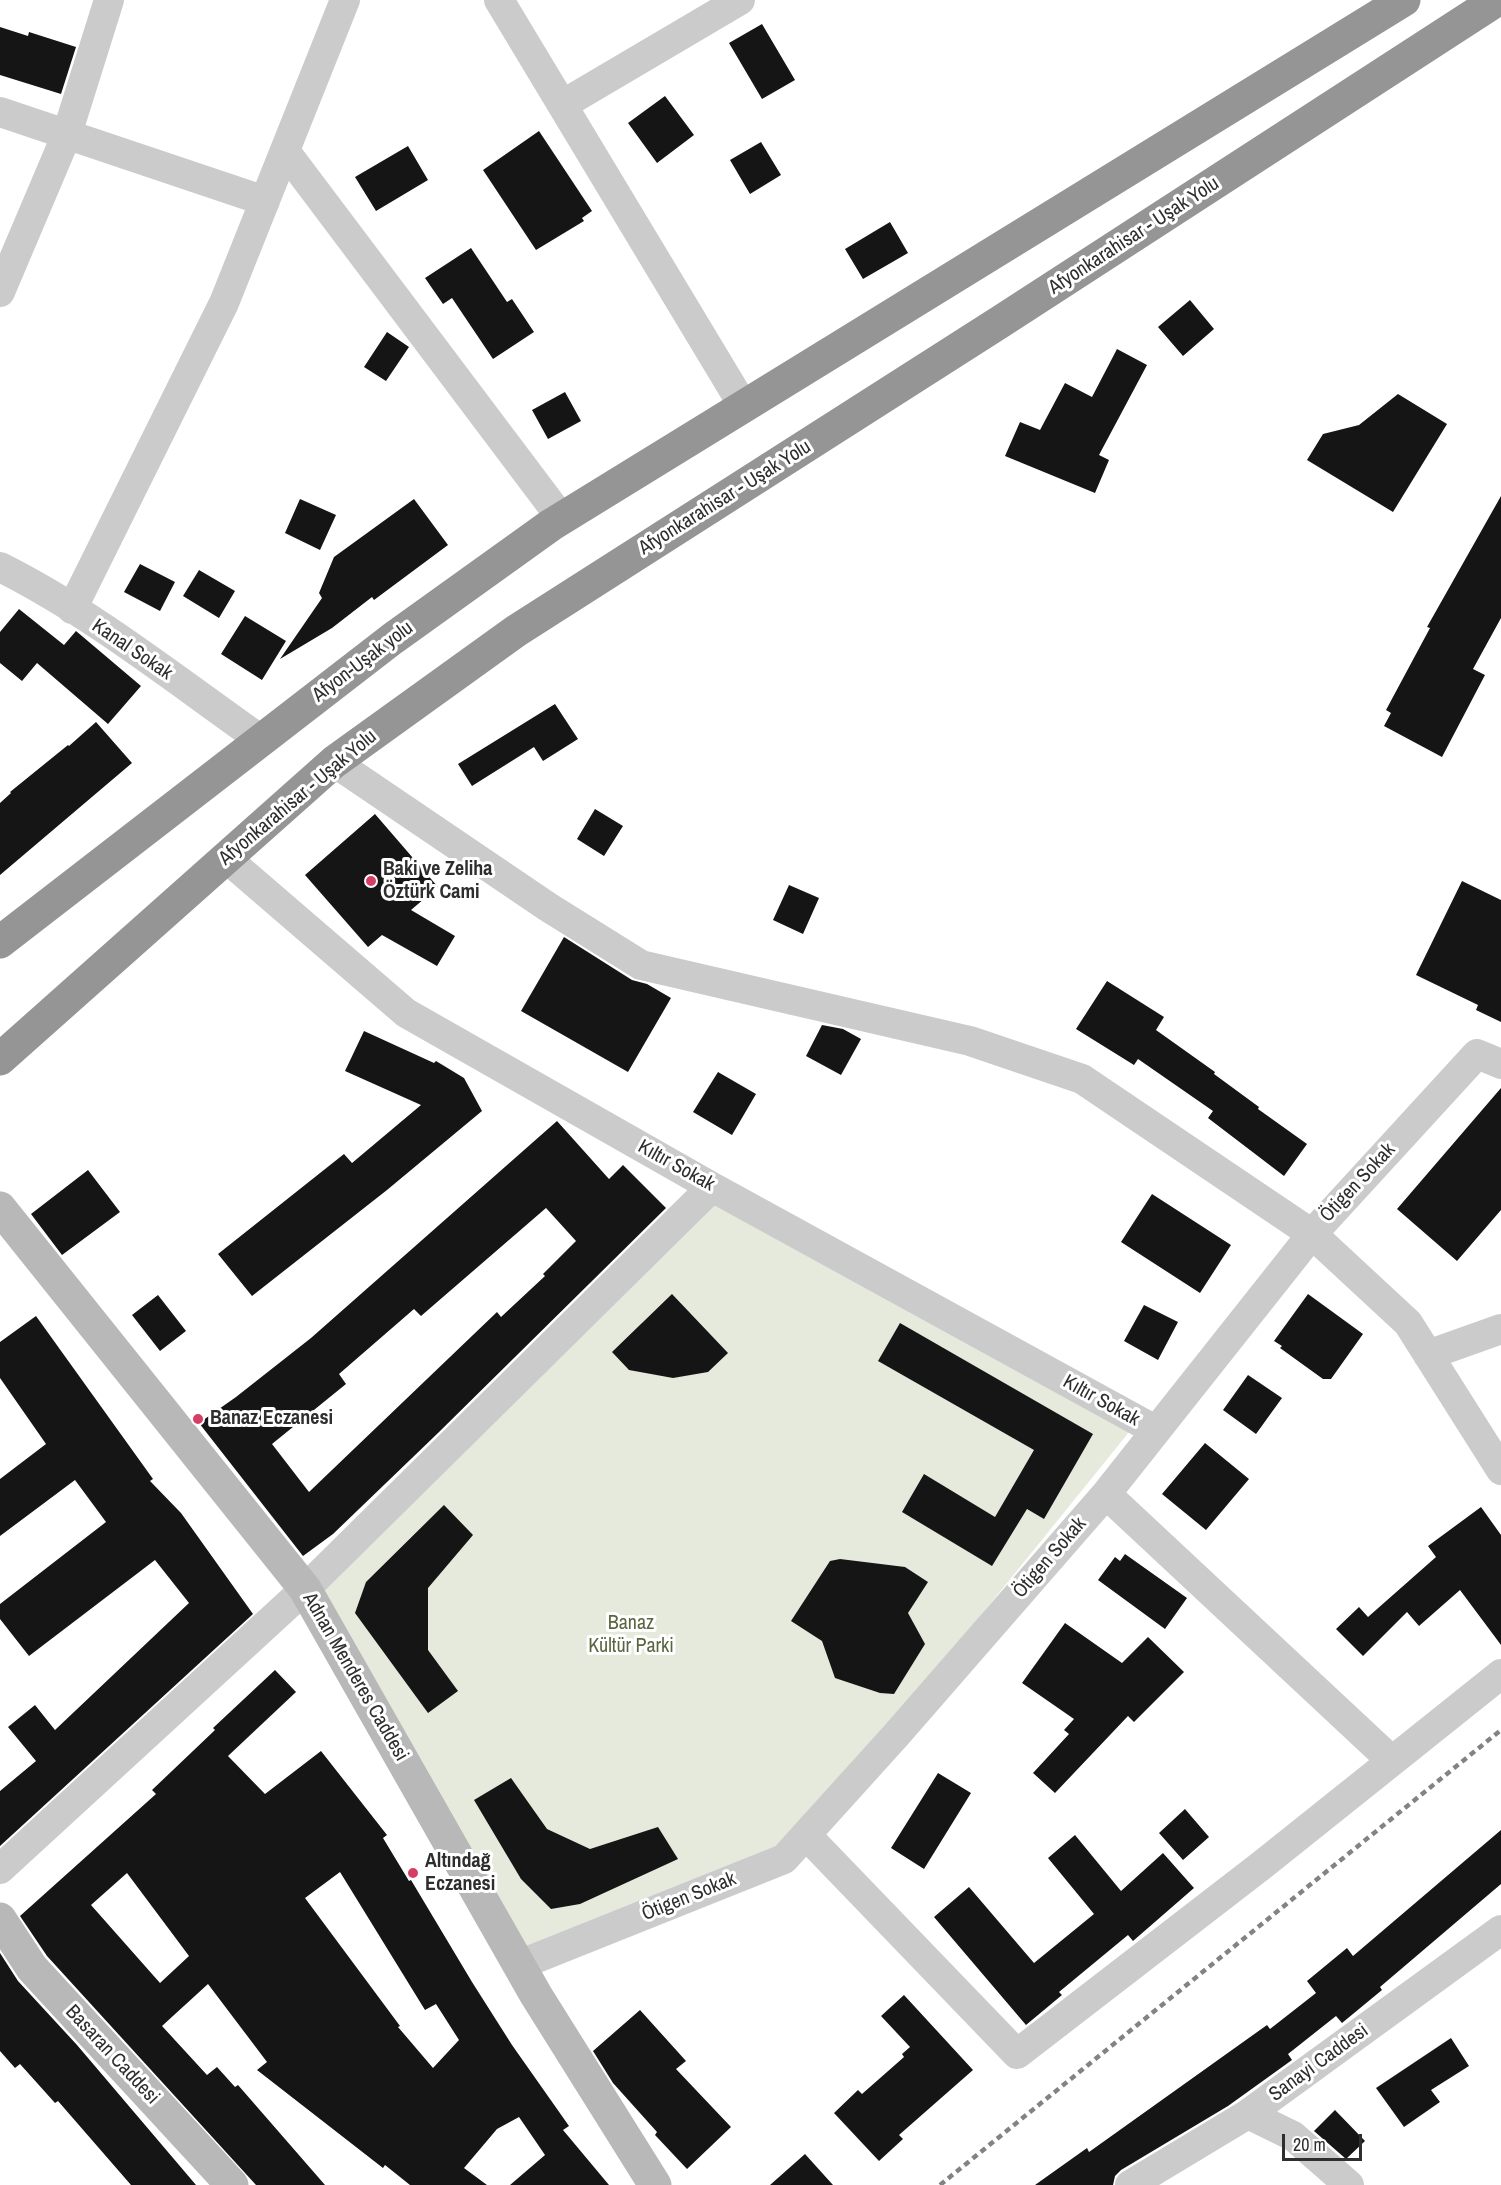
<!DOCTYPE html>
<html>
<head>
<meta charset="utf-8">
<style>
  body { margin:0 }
  #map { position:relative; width:1501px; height:2185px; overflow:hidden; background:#fff; font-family:"Archivo Narrow",sans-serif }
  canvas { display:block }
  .scale { position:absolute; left:1282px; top:2134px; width:80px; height:27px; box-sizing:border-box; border:3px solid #2e2e2e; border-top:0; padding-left:8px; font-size:18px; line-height:21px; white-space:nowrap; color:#2e2e2e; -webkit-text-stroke:4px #fff; paint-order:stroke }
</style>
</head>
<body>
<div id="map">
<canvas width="1501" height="2185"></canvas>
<div class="scale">20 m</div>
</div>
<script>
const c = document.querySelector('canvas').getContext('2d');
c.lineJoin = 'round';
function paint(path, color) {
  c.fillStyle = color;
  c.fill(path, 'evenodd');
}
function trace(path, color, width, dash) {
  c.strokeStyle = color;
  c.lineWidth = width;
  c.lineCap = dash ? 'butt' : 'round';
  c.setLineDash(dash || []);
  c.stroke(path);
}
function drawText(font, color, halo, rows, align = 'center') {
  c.font = font + ' "Archivo Narrow",sans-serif';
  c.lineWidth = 6;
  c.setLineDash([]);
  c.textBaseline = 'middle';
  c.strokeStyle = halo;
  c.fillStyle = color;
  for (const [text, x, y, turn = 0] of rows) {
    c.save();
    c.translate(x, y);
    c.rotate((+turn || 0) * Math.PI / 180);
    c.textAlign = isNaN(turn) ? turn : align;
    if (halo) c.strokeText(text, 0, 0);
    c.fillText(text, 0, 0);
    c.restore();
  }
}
const green = new Path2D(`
  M 718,1190 L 1138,1421 L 784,1859 L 519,1965 L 305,1589 Z`);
const building = new Path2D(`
  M 762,24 L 795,80 L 762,99 L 729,43 Z
  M 0,27 L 28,36 L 29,32 L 76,47 L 61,94 L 0,75 Z
  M 665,96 L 694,135 L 657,163 L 628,123 Z
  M 539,131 L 592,211 L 582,218 L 584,221 L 536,250 L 483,170 Z
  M 761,142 L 781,175 L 750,194 L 730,160 Z
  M 408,146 L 428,180 L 376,211 L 355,177 Z
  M 890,222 L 908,253 L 863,279 L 845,249 Z
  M 471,248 L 507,302 L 512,299 L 534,332 L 493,359 L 452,298 L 443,304 L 425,278 Z
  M 1190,300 L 1214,329 L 1183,356 L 1158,327 Z
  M 387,332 L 409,347 L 386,381 L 364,367 Z
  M 1117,349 L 1147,365 L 1099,455 L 1109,460 L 1095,493 L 1005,456 L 1020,422 L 1040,430 L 1065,383 L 1092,397 Z
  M 565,392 L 581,421 L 548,439 L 532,410 Z
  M 1398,394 L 1447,424 L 1393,512 L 1307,460 L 1323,434 L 1359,425 Z
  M 1501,496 L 1501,618 L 1473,669 L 1485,675 L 1442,757 L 1384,726 L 1391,713 L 1386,710 L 1430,628 L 1427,627 Z
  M 300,499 L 336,515 L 320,550 L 285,533 Z
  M 414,499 L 448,545 L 374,600 L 372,597 L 332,628 L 280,659 L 322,598 L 319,593 L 334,557 Z
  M 140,564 L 175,582 L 160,611 L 124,592 Z
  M 199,570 L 235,591 L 219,618 L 183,596 Z
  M 19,609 L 64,645 L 76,631 L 141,686 L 108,724 L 37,663 L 22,681 L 0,663 L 0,632 Z
  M 245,616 L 286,641 L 262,680 L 221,654 Z
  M 555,704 L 578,739 L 543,761 L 534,747 L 472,786 L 458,764 Z
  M 96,722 L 132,763 L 0,875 L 0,803 L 11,793 L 10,792 L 68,745 L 69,746 Z
  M 595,809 L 623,826 L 604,856 L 577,839 Z
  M 375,814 L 438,887 L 411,910 L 455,936 L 437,966 L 382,935 L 368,947 L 305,875 Z
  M 1462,881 L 1501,900 L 1501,1022 L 1476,1010 L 1478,1005 L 1416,975 Z
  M 789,885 L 819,898 L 803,934 L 773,920 Z
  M 564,937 L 632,980 L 647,984 L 671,998 L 628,1072 L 521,1011 Z
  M 1107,981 L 1164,1017 L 1156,1030 L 1215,1072 L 1214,1074 L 1259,1107 L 1258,1109 L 1307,1144 L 1284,1176 L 1208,1118 L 1213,1111 L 1138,1059 L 1134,1065 L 1076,1029 Z
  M 822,1025 L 843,1029 L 861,1039 L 841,1075 L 806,1056 Z
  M 364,1031 L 434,1063 L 436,1061 L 464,1078 L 482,1111 L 387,1190 L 252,1296 L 218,1254 L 344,1154 L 352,1163 L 421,1105 L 345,1071 Z
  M 718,1072 L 756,1094 L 732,1135 L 693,1112 Z
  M 1501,1088 L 1501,1210 L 1457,1261 L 1397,1209 Z
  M 557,1121 L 609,1179 L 623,1165 L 666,1208 L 438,1433 L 333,1534 L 303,1556 L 199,1423 L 236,1397 L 311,1338 ZM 546,1208 L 576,1241 L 543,1274 L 545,1276 L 501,1317 L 497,1312 L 309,1492 L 272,1444 L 346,1384 L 339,1374 L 414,1309 L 421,1316 Z
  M 88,1170 L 120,1212 L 62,1255 L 31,1214 Z
  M 1152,1194 L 1231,1245 L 1200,1293 L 1121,1242 Z
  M 672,1294 L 728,1353 L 708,1372 L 673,1378 L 629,1370 L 612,1352 Z
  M 1308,1294 L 1363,1334 L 1331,1379 L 1323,1379 L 1280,1348 L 1282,1346 L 1274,1341 Z
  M 158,1295 L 186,1331 L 160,1351 L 132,1315 Z
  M 1144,1305 L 1178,1322 L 1158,1360 L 1124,1341 Z
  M 36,1316 L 153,1479 L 150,1481 L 181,1513 L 253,1614 L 0,1846 L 0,1791 L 36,1761 L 8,1727 L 35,1705 L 55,1730 L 189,1603 L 155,1560 L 29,1656 L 0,1619 L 0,1604 L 106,1522 L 75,1480 L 0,1536 L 0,1479 L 46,1444 L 0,1378 L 0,1342 Z
  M 900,1323 L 1093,1434 L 1044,1519 L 1027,1509 L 992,1566 L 902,1512 L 924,1474 L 995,1517 L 1034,1450 L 878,1361 Z
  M 1248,1375 L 1282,1398 L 1256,1434 L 1223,1410 Z
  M 1205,1443 L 1249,1479 L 1206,1530 L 1162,1494 Z
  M 444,1505 L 473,1535 L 428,1588 L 428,1650 L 458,1691 L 428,1713 L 355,1613 L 366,1582 Z
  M 1481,1507 L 1501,1535 L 1501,1645 L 1460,1590 L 1419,1626 L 1407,1612 L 1363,1656 L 1336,1629 L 1359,1607 L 1368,1617 L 1436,1557 L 1428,1546 Z
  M 1125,1554 L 1187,1598 L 1165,1629 L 1098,1580 L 1115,1557 L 1120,1561 Z
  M 840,1559 L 905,1567 L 928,1582 L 908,1613 L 925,1644 L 894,1694 L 880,1693 L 835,1678 L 822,1641 L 791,1621 L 830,1561 Z
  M 1065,1623 L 1122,1663 L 1148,1637 L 1184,1672 L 1134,1722 L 1128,1716 L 1055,1793 L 1033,1773 L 1069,1734 L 1064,1730 L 1074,1719 L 1022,1683 Z
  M 275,1670 L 296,1692 L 228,1756 L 265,1794 L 321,1751 L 387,1835 L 383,1838 L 409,1881 L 411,1880 L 472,1982 L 512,2045 L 569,2126 L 563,2130 L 609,2185 L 510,2185 L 545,2155 L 519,2117 L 497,2129 L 464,2168 L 487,2185 L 410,2185 L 385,2165 L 383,2168 L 257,2070 L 267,2062 L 208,1984 L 162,2026 L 207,2075 L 217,2067 L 235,2087 L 238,2085 L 325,2185 L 256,2185 L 47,1956 L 20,1916 L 156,1794 L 152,1790 L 215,1730 L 213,1728 ZM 340,1872 L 425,2010 L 436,2004 L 459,2040 L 433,2068 L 398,2027 L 400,2026 L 305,1898 ZM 127,1873 L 189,1956 L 160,1983 L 91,1905 Z
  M 938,1773 L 971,1793 L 924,1869 L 891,1848 Z
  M 511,1778 L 547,1829 L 590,1849 L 658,1827 L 678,1859 L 580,1904 L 551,1909 L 521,1879 L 474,1800 Z
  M 1185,1809 L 1209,1837 L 1183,1860 L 1159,1833 Z
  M 1501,1830 L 1501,1884 L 1380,1987 L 1382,1990 L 1342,2023 L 1336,2016 L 1288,2054 L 1292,2060 L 1228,2106 L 1121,2170 L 1115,2176 L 1113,2185 L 1035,2185 L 1087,2148 L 1089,2152 L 1267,2025 L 1270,2029 L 1316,1993 L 1307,1981 L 1347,1948 L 1353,1956 Z
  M 1075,1835 L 1121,1891 L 1163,1853 L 1194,1888 L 1133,1941 L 1128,1935 L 1059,1992 L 1062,1995 L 1026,2025 L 934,1917 L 969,1887 L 1034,1963 L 1094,1914 L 1048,1858 Z
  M 0,1953 L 18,1981 L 77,2045 L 196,2185 L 131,2185 L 58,2101 L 55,2103 L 20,2064 L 15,2068 L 0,2051 Z
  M 904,1995 L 973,2070 L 899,2135 L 903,2139 L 879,2161 L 834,2113 L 858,2090 L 862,2094 L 904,2057 L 902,2054 L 910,2047 L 881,2016 Z
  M 640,2010 L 686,2061 L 676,2069 L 731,2127 L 687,2169 L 655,2135 L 657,2132 L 613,2083 L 593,2051 Z
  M 1451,2038 L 1469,2066 L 1431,2090 L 1440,2102 L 1404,2127 L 1376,2088 Z
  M 1335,2110 L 1365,2141 L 1346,2159 L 1314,2131 Z
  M 805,2154 L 833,2185 L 770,2185 Z`);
const street = new Path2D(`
  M 499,0 L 744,407
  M 562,105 L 740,0
  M 0,112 L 265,201
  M 285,151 L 562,519
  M 0,292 L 67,134 L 109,0
  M 0,567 C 92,613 177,681 261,740
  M 72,609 L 224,303 L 345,0
  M 334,762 L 548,907 L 641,965 L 970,1041 L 1082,1079 L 1312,1234 L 1408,1323 L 1501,1470
  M 226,858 L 406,1013 L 712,1187 L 1155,1430
  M 1428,1355 L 1501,1329
  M 1106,1494 L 1392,1761
  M 806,1835 L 1017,2054 L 1262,1865 L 1501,1674
  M 0,1869 L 305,1589 L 712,1187
  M 519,1965 L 784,1859 L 897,1734 L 1106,1494 L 1312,1234 L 1477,1054 L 1501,1064
  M 1248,2114 L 1293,2136 L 1349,2185
  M 1130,2185 L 1248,2114 L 1501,1930`);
const secondary = new Path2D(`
  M 0,1208 L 305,1589 L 536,1995 L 655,2185
  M 0,1919 L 32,1968 L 232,2185`);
const highway = new Path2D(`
  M 0,942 L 392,639 L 551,525 L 1404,0
  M 0,1059 L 334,762 L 516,631 L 1000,322 L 1497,0`);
const rail = new Path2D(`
  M 940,2185 L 1501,1730`);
const markers = [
  [371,881,6,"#d73e65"],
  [198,1419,6,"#d73e65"],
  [413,1873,6,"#d73e65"]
];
const streetNames = [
  ["Afyonkarahisar - Uşak Yolu",1134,236,-33],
  ["Afyonkarahisar - Uşak Yolu",725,498,-32],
  ["Kanal Sokak",132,650,34],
  ["Afyon-Uşak yolu",363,662,-37],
  ["Afyonkarahisar - Uşak Yolu",298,798,-40],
  ["Kıltır Sokak",676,1166,29],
  ["Ötigen Sokak",1358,1183,-47],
  ["Kıltır Sokak",1101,1401,29],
  ["Ötigen Sokak",1050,1558,-49],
  ["Adnan Menderes Caddesi",355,1677,60],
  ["Ötigen Sokak",689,1897,-22],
  ["Basaran Caddesi",112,2055,47],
  ["Sanayi Caddesi",1319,2063,-36]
];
const poiNames = [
  ["Baki ve Zeliha",383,870],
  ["Öztürk Cami",383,893],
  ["Banaz Eczanesi",210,1419],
  ["Altındağ",425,1862],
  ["Eczanesi",425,1885]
];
const parkNames = [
  ["Banaz",631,1624],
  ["Kültür Parki",631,1647]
];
paint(green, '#e6eadd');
paint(building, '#151515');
trace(street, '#cbcbcb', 30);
trace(secondary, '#b8b8b8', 33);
trace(highway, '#959595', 33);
trace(rail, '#838383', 4.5, [6, 4.5]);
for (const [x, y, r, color] of markers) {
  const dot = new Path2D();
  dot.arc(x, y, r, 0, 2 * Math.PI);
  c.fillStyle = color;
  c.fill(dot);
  trace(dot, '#fff', 2);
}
drawText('20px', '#2e2e2e', '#fff', streetNames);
drawText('bold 20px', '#2e2e2e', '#fff', poiNames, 'left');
drawText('20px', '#58663f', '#fff', parkNames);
</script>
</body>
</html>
